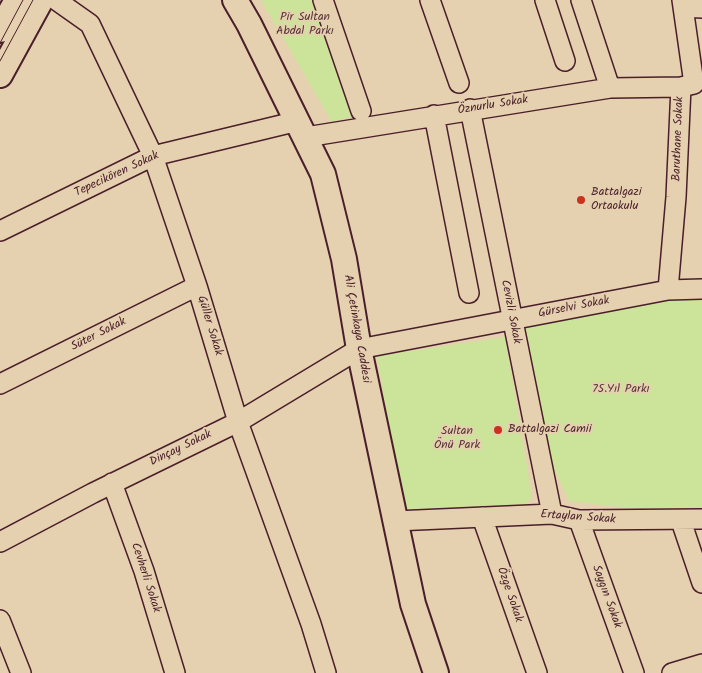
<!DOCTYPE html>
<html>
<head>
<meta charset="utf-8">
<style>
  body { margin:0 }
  canvas { display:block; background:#e5d0af }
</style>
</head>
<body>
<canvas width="702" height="673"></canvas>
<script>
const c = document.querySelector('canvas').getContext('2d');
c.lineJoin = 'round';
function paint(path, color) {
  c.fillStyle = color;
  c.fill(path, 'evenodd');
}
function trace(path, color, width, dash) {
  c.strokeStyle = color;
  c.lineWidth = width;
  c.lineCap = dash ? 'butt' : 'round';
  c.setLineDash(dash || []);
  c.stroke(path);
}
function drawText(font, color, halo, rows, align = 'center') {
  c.font = font + ' Kalam,sans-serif';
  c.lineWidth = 4;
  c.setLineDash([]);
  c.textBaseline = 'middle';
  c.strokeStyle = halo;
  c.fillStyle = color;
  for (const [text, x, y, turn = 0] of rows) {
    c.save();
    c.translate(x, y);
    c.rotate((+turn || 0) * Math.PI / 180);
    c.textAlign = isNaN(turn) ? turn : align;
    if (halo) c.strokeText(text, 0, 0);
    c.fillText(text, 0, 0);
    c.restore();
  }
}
const green = new Path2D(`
  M 261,0 L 323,0 L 358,115 L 332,122 Z
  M 680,297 L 702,298 L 702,508 L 627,508 L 569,501 L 552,464 L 525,324 Z
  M 505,337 L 532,496 L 526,505 L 403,510 L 377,356 Z`);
const minor = new Path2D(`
  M 56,0 L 90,24 L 153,156 L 197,286 L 238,422 L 311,624 L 326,673
  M 323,0 L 361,111
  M 430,0 L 459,83
  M 545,0 L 565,61
  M 581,0 L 610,88
  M 683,7 L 702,8
  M 470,109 L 552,514
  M 434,115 L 469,293
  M 306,137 L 610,88 L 681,87
  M 0,231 L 153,156 L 298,121
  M 668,290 L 676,197 L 681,87 L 694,84 L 682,0
  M 0,384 L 197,286
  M 112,483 L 144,571 L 175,673
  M 482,517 L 537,673
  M 579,520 L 634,673
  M 395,521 L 552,514 L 579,520 L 702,519
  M 681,521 L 702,583
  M 0,542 L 93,493 L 238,422 L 359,349 L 668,290 L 702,289
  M 0,620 L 21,673
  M 672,673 L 702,664`);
const major = new Path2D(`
  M 235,0 L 249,24 L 323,174 L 344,259 L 359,349 L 413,604 L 436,673
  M 0,30 L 17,0
  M 0,75 L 41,0`);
const tram = new Path2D(`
  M 0,43 L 23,0
  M 0,61 L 33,0`);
const markers = [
  [581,200,5,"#c8321e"],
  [498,430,5,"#c8321e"]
];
const parkNames = [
  ["Pir Sultan",305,18],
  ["Abdal Parkı",305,32],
  ["75.Yıl Parkı",621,390],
  ["Sultan",457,432],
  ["Önü Park",457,446]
];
const streetNames = [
  ["Öznurlu Sokak",493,106,-9],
  ["Baruthane Sokak",679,139,-88],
  ["Tepecikören Sokak",117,175,-25],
  ["Gürselvi Sokak",574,308,-11],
  ["Cevizli Sokak",510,312,79],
  ["Güller Sokak",209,326,73],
  ["Ali Çetinkaya Caddesi",356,329,80],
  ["Süter Sokak",99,335,-27],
  ["Dinçay Sokak",181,449,-26],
  ["Ertaylan Sokak",578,518,4],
  ["Cevherli Sokak",145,578,72],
  ["Özge Sokak",509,595,71],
  ["Saygın Sokak",606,597,70]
];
const poiNames = [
  ["Battalgazi",591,193],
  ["Ortaokulu",591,207],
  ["Battalgazi Camii",508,430]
];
paint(green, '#cce49a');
trace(minor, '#4a1f2b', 22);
trace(major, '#4a1f2b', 28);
trace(minor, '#e5d0af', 19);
trace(major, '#e5d0af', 24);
trace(tram, '#4a1f2b', 1);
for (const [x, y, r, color] of markers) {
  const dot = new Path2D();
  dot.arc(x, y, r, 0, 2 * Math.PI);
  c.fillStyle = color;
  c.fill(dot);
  trace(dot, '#e5d0af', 2);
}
drawText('12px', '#573336', '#e5d0af', parkNames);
drawText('12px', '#4a1f2b', '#e5d0af', streetNames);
drawText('12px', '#4a1f2b', '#e5d0af', poiNames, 'left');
</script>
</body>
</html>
